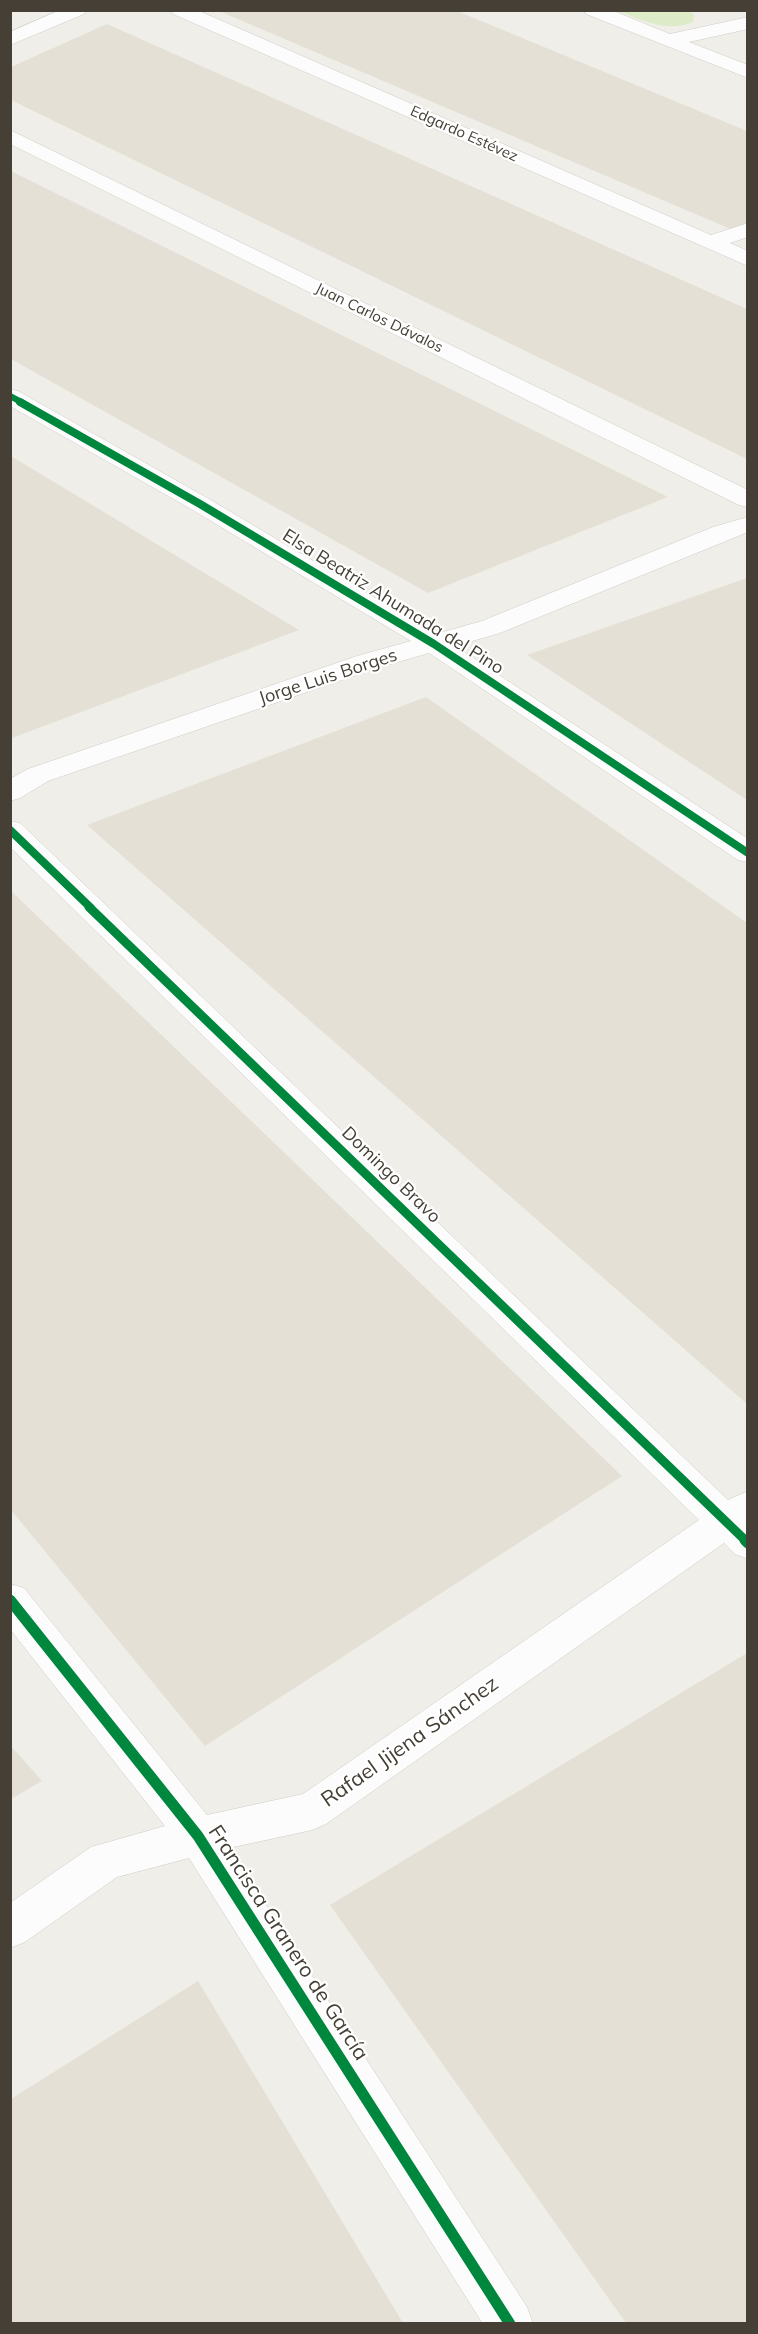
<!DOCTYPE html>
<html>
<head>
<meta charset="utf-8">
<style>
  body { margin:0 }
  #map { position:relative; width:758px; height:2334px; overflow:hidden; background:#f0eee8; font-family:Mulish,sans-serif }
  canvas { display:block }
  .frame { position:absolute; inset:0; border:12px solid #453f35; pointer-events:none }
</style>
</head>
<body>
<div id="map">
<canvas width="758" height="2334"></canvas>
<div class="frame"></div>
</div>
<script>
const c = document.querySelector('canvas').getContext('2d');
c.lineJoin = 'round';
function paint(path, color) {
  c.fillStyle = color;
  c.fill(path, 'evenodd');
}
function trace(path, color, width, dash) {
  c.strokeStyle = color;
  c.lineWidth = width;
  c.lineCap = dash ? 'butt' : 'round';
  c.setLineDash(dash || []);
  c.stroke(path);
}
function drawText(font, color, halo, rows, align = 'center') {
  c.font = font + ' Mulish,sans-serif';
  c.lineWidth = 4.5;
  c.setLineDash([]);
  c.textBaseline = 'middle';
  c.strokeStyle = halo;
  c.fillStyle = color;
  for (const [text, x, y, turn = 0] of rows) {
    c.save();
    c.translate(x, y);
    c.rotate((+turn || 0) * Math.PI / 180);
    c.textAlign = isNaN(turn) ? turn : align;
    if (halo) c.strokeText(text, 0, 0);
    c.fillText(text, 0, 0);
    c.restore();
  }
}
const residential = new Path2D(`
  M 219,11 L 457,11 L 747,131 L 747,236 Z
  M 107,24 L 747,309 L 747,459 L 11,100 L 11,67 Z
  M 11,171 L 668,497 L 428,593 L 11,359 Z
  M 10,456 L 11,456 L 299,630 L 12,738 Z
  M 747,578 L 747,800 L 527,655 Z
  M 426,697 L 747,923 L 747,1404 L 87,825 Z
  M 10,890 L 622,1476 L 205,1746 L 11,1510 Z
  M 747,1653 L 747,2323 L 626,2323 L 330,1905 Z
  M 10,1745 L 42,1781 L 11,1799 L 10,1799 Z
  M 198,1981 L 403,2323 L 11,2323 L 11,2099 Z`);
const green = new Path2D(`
  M 618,11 L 689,11 L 694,15 L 693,22 C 666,33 643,20 618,11 Z`);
const minor = new Path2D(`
  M 60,10 L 86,10 L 84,14 L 10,45 L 10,32 Z
  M 171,10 L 197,10 L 711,235 L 748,223 L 748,237 L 730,243 L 748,251 L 748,266 L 173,14 Z
  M 584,10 L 611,10 L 670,34 L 748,17 L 748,29 L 689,42 L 748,65 L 748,78 L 586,14 Z
  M 10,130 L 748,490 L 748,507 L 739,505 L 10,144 Z
  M 10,389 L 18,391 L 209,499 L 436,634 L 482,621 L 713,527 L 748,517 L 748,532 L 500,633 L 455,646 L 748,839 L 748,862 L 738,860 L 429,653 L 377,668 L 48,781 L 20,798 L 10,801 L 10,779 L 28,769 L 357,656 L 411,641 L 191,509 L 10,406 Z
  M 10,821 L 20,823 L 728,1500 L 748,1491 L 748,1559 L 735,1554 L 724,1543 L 326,1824 L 312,1830 L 229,1848 L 527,2307 L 533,2324 L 483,2324 L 189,1858 L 117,1877 L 25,1942 L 10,1948 L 10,1903 L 91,1847 L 165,1826 L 10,1629 L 10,1584 L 24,1588 L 207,1815 L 303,1794 L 699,1520 L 10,847 Z`);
const cyclewayFar3 = new Path2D(`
  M 10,396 L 23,403`);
const cyclewayFar2 = new Path2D(`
  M 20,402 L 200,504 L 434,644 L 748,853
  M 10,830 L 91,908`);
const cyclewayFar1 = new Path2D(`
  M 89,907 L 746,1541`);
const cycleway = new Path2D(`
  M 745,1540 L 748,1543
  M 10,1600 L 198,1836 L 510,2324`);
const farStreetnames = [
  ["Edgardo Estévez",464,134,24],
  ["Juan Carlos Dávalos",379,318,26]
];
const streetNames = [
  ["Elsa Beatriz Ahumada del Pino",393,602,32],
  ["Jorge Luis Borges",328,677,-18],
  ["Domingo Bravo",391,1175,44]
];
const nearStreetnames = [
  ["Rafael Jijena Sánchez",410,1742,-35],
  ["Francisca Granero de García",288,1943,57]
];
paint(residential, '#e4e0d5');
paint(green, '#ddebc8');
trace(minor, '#cecbc6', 1);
paint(minor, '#fdfcfc');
trace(cyclewayFar3, '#00873e', 6);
trace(cyclewayFar2, '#00873e', 8);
trace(cyclewayFar1, '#00873e', 9);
trace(cycleway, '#00873e', 11);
drawText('15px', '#453f35', '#fff', farStreetnames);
drawText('18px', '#453f35', '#fff', streetNames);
drawText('21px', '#453f35', '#fff', nearStreetnames);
</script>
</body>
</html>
